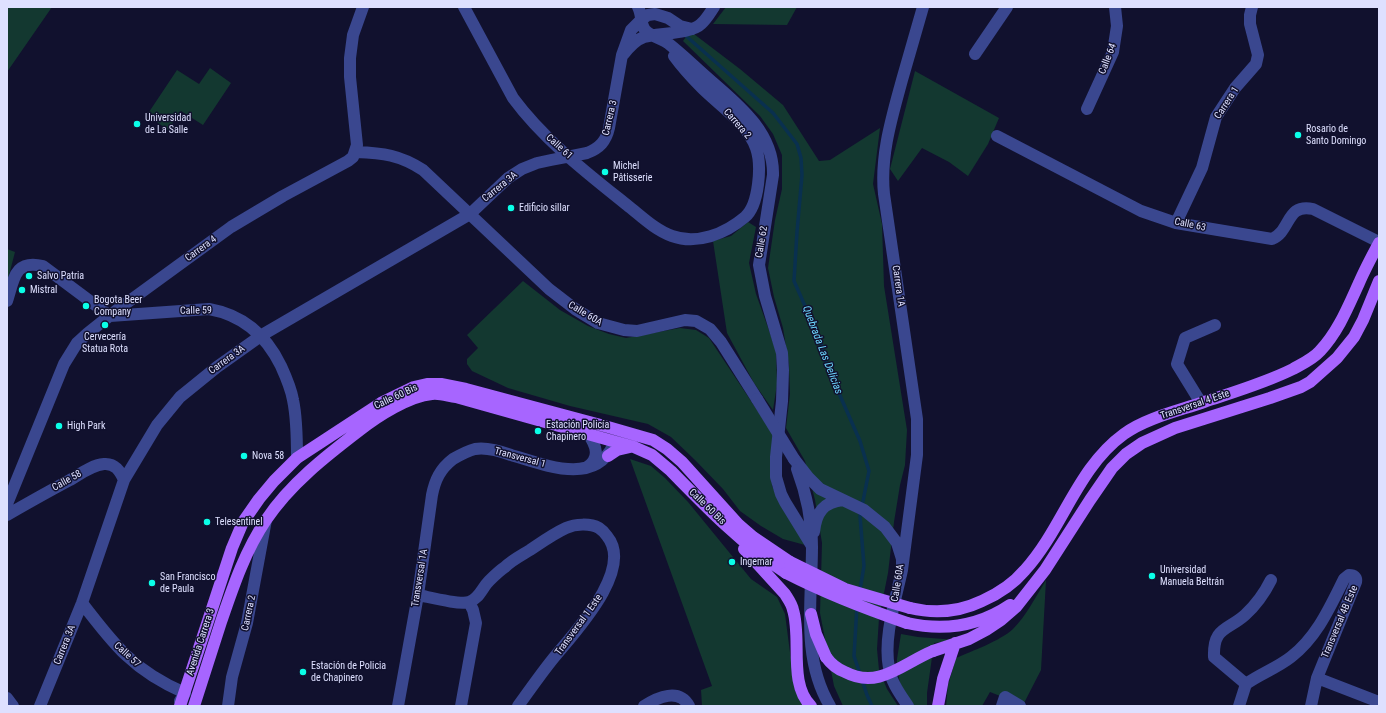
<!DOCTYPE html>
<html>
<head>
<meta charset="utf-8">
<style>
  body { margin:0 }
  #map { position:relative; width:1386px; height:713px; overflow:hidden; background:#11112e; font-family:"Roboto Condensed",sans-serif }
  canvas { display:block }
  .frame { position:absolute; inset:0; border:8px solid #dee0ff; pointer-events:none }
</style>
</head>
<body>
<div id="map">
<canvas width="1386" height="713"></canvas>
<div class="frame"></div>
</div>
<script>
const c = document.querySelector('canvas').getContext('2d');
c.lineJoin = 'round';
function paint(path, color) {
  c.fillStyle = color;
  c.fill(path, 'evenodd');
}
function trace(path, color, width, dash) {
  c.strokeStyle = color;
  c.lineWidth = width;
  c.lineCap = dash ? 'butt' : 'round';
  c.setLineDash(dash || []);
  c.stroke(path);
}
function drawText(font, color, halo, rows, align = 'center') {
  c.font = font + ' "Roboto Condensed",sans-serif';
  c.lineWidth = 3;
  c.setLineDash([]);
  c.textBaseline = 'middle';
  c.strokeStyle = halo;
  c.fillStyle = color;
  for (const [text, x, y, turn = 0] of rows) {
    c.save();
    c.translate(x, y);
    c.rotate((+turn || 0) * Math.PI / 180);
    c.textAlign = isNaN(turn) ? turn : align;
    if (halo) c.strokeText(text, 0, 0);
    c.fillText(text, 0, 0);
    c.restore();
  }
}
const green = new Path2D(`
  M 7,7 L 52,7 L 7,72 Z
  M 726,7 L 797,7 L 787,25 L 713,24 Z
  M 690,31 L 740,69 L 783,105 L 819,161 L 830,160 L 880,128 L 873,184 L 882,224 L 884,286 L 907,430 L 905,465 L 900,485 L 894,522 L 888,573 L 879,618 L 877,649 L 879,670 L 887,689 L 898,706 L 843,706 L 834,686 L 820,613 L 822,543 L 815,500 L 805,461 L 786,428 L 790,394 L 789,365 L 783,328 L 774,297 L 768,268 L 775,220 L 782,189 L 782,155 L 773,134 L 760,116 L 683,41 Z
  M 210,68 L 231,83 L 203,125 L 181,111 L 168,130 L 147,115 L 177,70 L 199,84 Z
  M 915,71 L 999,118 L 988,144 L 968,176 L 949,162 L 922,148 L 898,181 L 890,169 Z
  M 748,222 L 756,227 L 749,263 L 756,294 L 776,350 L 777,384 L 773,410 L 754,383 L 727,333 L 713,241 L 731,236 Z
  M 7,249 L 15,252 L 7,283 Z
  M 523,281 L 560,310 L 588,326 L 609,334 L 626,338 L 680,328 L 696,330 L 709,338 L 773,434 L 771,463 L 772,486 L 785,512 L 805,545 L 783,539 L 761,526 L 740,511 L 723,489 L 695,460 L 671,437 L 648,424 L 570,406 L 508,388 L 472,371 L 467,364 L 467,359 L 478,348 L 467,335 Z
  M 630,459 L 651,466 L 665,478 L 688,502 L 751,579 L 777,597 L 785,614 L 795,691 L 804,706 L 702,706 L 701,690 L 712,686 Z
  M 1046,580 L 1041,670 L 1023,705 L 990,692 L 982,706 L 946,706 L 948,685 L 956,658 C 972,651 1000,641 1013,629 C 1027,615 1036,596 1046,580 Z
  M 901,634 L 918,637 L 956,640 L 934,643 L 927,693 L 927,706 L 914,706 L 900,684 L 897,666 L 897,659 Z`);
const stream = new Path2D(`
  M 685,35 L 773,113 L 797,144 L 801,158 L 802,175 L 797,232 L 794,281 L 820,340 L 827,366 L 860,441 L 869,471 L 860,516 L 864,566 L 860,590
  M 857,606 L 854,656 L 867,695 L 872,706`);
const minor = new Path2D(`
  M 464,7 L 513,98 C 544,140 587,173 627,205 C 641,216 655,230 672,236 C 697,245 725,234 745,217 C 759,205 762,165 756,148 C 747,123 720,106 702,88 C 692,78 682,67 674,56
  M 638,7 C 642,14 640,23 645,30 C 651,37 662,38 669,44 C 683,55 696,68 710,80 C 739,105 774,133 773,175 L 759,265 L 765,296 L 782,353 L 783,370 L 782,401 L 776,457 L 776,477 L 781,494 L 785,502 L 812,546
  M 975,54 L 1007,7
  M 623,55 C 629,47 635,40 644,37 C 658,33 691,34 701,24 C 706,20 710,13 714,7
  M 1087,109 L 1113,52 L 1117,26 L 1115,7
  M 997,136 L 1141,211 L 1176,223 L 1272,239 C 1291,231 1286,203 1313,209 L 1379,242
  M 356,152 C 383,153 400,155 423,170 L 549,289 L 575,309 L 598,323 L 624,330 L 637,331 L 685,320 L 696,321 L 710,329 L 721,342 L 757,399
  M 1176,223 L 1202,168 L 1216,117 L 1235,88 L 1256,64 L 1258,55 L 1250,24 L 1250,15 L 1252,7
  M 7,301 C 14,280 14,259 43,266 L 110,316 L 209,309 C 243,315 266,335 281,366 C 286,377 291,388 293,400 C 297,419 297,439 297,458
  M 1201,403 L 1177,364 L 1185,338 L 1215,325
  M 794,459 L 808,477 L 820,489 L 864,510 L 885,527 L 897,543 L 902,559 L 902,570 C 896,599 883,637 889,668 C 891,682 900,694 908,706
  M 587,467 C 601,458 596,445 588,434
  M 797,469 C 806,493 812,521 812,547 C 812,600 801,658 830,706
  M 7,504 L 64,364 L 77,343 L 88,333 L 117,310 L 231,227 L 283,196 L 348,161 L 353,157 L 357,145 L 350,77 L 350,58 L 353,35 L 363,7
  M 7,515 C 28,503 49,491 70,480 C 80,474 92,465 104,464 C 115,463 120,471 124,480
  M 814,532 C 816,512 824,502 843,500
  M 902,570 L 917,455 L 917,419 L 884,194 C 880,155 892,117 902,80 C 909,56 916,31 923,7
  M 418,595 C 429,597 459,605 469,602 C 479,599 482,588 489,581 C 494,576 499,571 505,567 C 512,560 522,555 530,550 C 542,542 553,534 566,528 C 575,524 590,523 599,528 C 602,530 605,533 607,536 C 635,570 573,634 552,660 C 540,675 529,691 518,706
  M 82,603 C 114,645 134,671 185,693 L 180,701
  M 1317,678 L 1379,702
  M 1246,684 L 1214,657 C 1213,627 1227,631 1245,615 C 1256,605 1264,594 1271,580
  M 7,698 L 13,706
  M 40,706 L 82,603 L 124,480 L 157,425 L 180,397 L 217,367 L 262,335 L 470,214 L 508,178 L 522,169 L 537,163 L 551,160 L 587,153 C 600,148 606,141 609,128 L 622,55 L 631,30 L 642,19 L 648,15 L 655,14 L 668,18 L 680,26 L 692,29
  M 228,706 L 232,677 L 247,623 L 266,520
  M 398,706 L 418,595 L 432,495 C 435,480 440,469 453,459 C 460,455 467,451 475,449 C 487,447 500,451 511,455 C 543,464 593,486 613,446
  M 461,706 L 476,623 L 473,610 L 469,602
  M 644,706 C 658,697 679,688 689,706
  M 1002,706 L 1005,697 L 1020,706
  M 1239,706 L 1246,684 C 1260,674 1277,668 1291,657 C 1317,637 1330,607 1344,579 L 1349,575 C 1354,575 1357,577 1356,582 L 1317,678 L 1311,706`);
const major = new Path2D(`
  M 608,456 L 617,450 L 630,447
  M 744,549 L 785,594 C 788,599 792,604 793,610 C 802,638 788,684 811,706
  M 910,608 C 935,614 959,612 982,601 C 998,594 1014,583 1025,570 C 1063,528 1077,468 1124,434 C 1146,418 1178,411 1204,402 C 1234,392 1265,383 1293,369 C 1302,364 1313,359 1320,351 C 1338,332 1348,307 1359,283 C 1365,269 1372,256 1379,243
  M 811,614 L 816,634 L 826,657
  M 907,623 C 943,631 979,626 1010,605
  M 933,651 L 969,639 L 986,630 L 1001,620 L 1016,607 L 1045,570 L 1090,500 L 1112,468 L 1126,454 L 1142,443 L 1175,428 L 1270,398 L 1301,387 L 1310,382 L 1337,358 L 1354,337 L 1363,320 L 1379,281
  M 180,706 L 232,548 L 243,522 L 259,499 L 274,481 L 297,458 L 381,403 L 414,387 L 427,384 L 441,384 L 466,389 L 608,427 L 653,440 L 667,449 L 682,462 L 738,524 L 753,537 L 790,562
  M 194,706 C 203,678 212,650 221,622 C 233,587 245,551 266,520 C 290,484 326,456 360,430 C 378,416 409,396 432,394 C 440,393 448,396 456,397 L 634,447 L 652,455 L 671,471 C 707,508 743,545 786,573
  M 938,706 L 943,679 L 955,643`);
const minorBridge = new Path2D(`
  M 757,399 L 794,459`);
const majorBridge = new Path2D(`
  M 790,562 L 845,589 L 910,608
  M 786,573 C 825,593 866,609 907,623
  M 826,657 C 831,664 837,669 845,672 C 879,690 903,663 933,651`);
const markers = [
  [137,124,4,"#0affe8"],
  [1298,135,4,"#0affe8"],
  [605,172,4,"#0affe8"],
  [511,208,4,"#0affe8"],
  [29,276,4,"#0affe8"],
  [22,290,4,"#0affe8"],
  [86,306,4,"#0affe8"],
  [105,325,4,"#0affe8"],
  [59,426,4,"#0affe8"],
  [538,431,4,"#0affe8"],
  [244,456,4,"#0affe8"],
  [207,522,4,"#0affe8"],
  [732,562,4,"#0affe8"],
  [1152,576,4,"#0affe8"],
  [152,583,4,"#0affe8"],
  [303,672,4,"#0affe8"]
];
const streetNames = [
  ["Calle 64",1108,59,-69],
  ["Carrera 1",1227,103,-57],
  ["Carrera 3",610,118,-77],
  ["Carrera 2",737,124,49],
  ["Calle 61",559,147,42],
  ["Carrera 3A",500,187,-39],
  ["Calle 63",1190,225,12],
  ["Calle 62",762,242,-80],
  ["Carrera 4",201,249,-36],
  ["Carrera 1A",898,286,82],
  ["Calle 59",196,311,-1],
  ["Calle 60A",585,314,31],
  ["Carrera 3A",227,360,-36],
  ["Calle 60 Bis",396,397,-25],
  ["Transversal 4 Este",1195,405,-19],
  ["Transversal 1",520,458,15],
  ["Calle 58",67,481,-29],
  ["Calle 60 Bis",707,507,44],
  ["Transversal 1A",420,578,-81],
  ["Calle 60A",898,583,-81],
  ["Carrera 2",249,613,-78],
  ["Transversal 4B Este",1340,622,-67],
  ["Transversal 1 Este",579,625,-54],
  ["Avenida Carrera 3",201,642,-72],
  ["Carrera 3A",65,645,-68],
  ["Calle 57",127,655,42]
];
const poiNames = [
  ["Universidad",145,118],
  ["de La Salle",145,130],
  ["Rosario de",1306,129],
  ["Santo Domingo",1306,141],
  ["Michel",613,166],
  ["Pâtisserie",613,178],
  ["Edificio sillar",519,208],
  ["Salvo Patria",37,276],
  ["Mistral",30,290],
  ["Bogota Beer",94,300],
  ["Company",94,312],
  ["Cervecería",105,337,"center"],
  ["Statua Rota",105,349,"center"],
  ["Estación Policía",546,425],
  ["Chapinero",546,437],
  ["High Park",67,426],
  ["Nova 58",252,456],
  ["Telesentinel",215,522],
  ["Ingemar",740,562],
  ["Universidad",1160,570],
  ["Manuela Beltrán",1160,582],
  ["San Francisco",160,577],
  ["de Paula",160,589],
  ["Estación de Policia",311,666],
  ["de Chapinero",311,678]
];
const waterNames = [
  ["Quebrada Las Delicias",822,350,69]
];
paint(green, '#133830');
trace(stream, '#09304f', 3.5);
trace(minor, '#3a478f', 12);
trace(major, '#a765ff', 12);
trace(minorBridge, '#3a478f', 12);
trace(majorBridge, '#a765ff', 12);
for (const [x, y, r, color] of markers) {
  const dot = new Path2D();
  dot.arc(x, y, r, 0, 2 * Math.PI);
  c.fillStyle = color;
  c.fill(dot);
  trace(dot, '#11112e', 1.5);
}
drawText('10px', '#dee0ff', '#11112e', streetNames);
drawText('10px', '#dee0ff', '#11112e', poiNames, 'left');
drawText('italic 11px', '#6cd7ff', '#11112e', waterNames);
</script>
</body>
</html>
